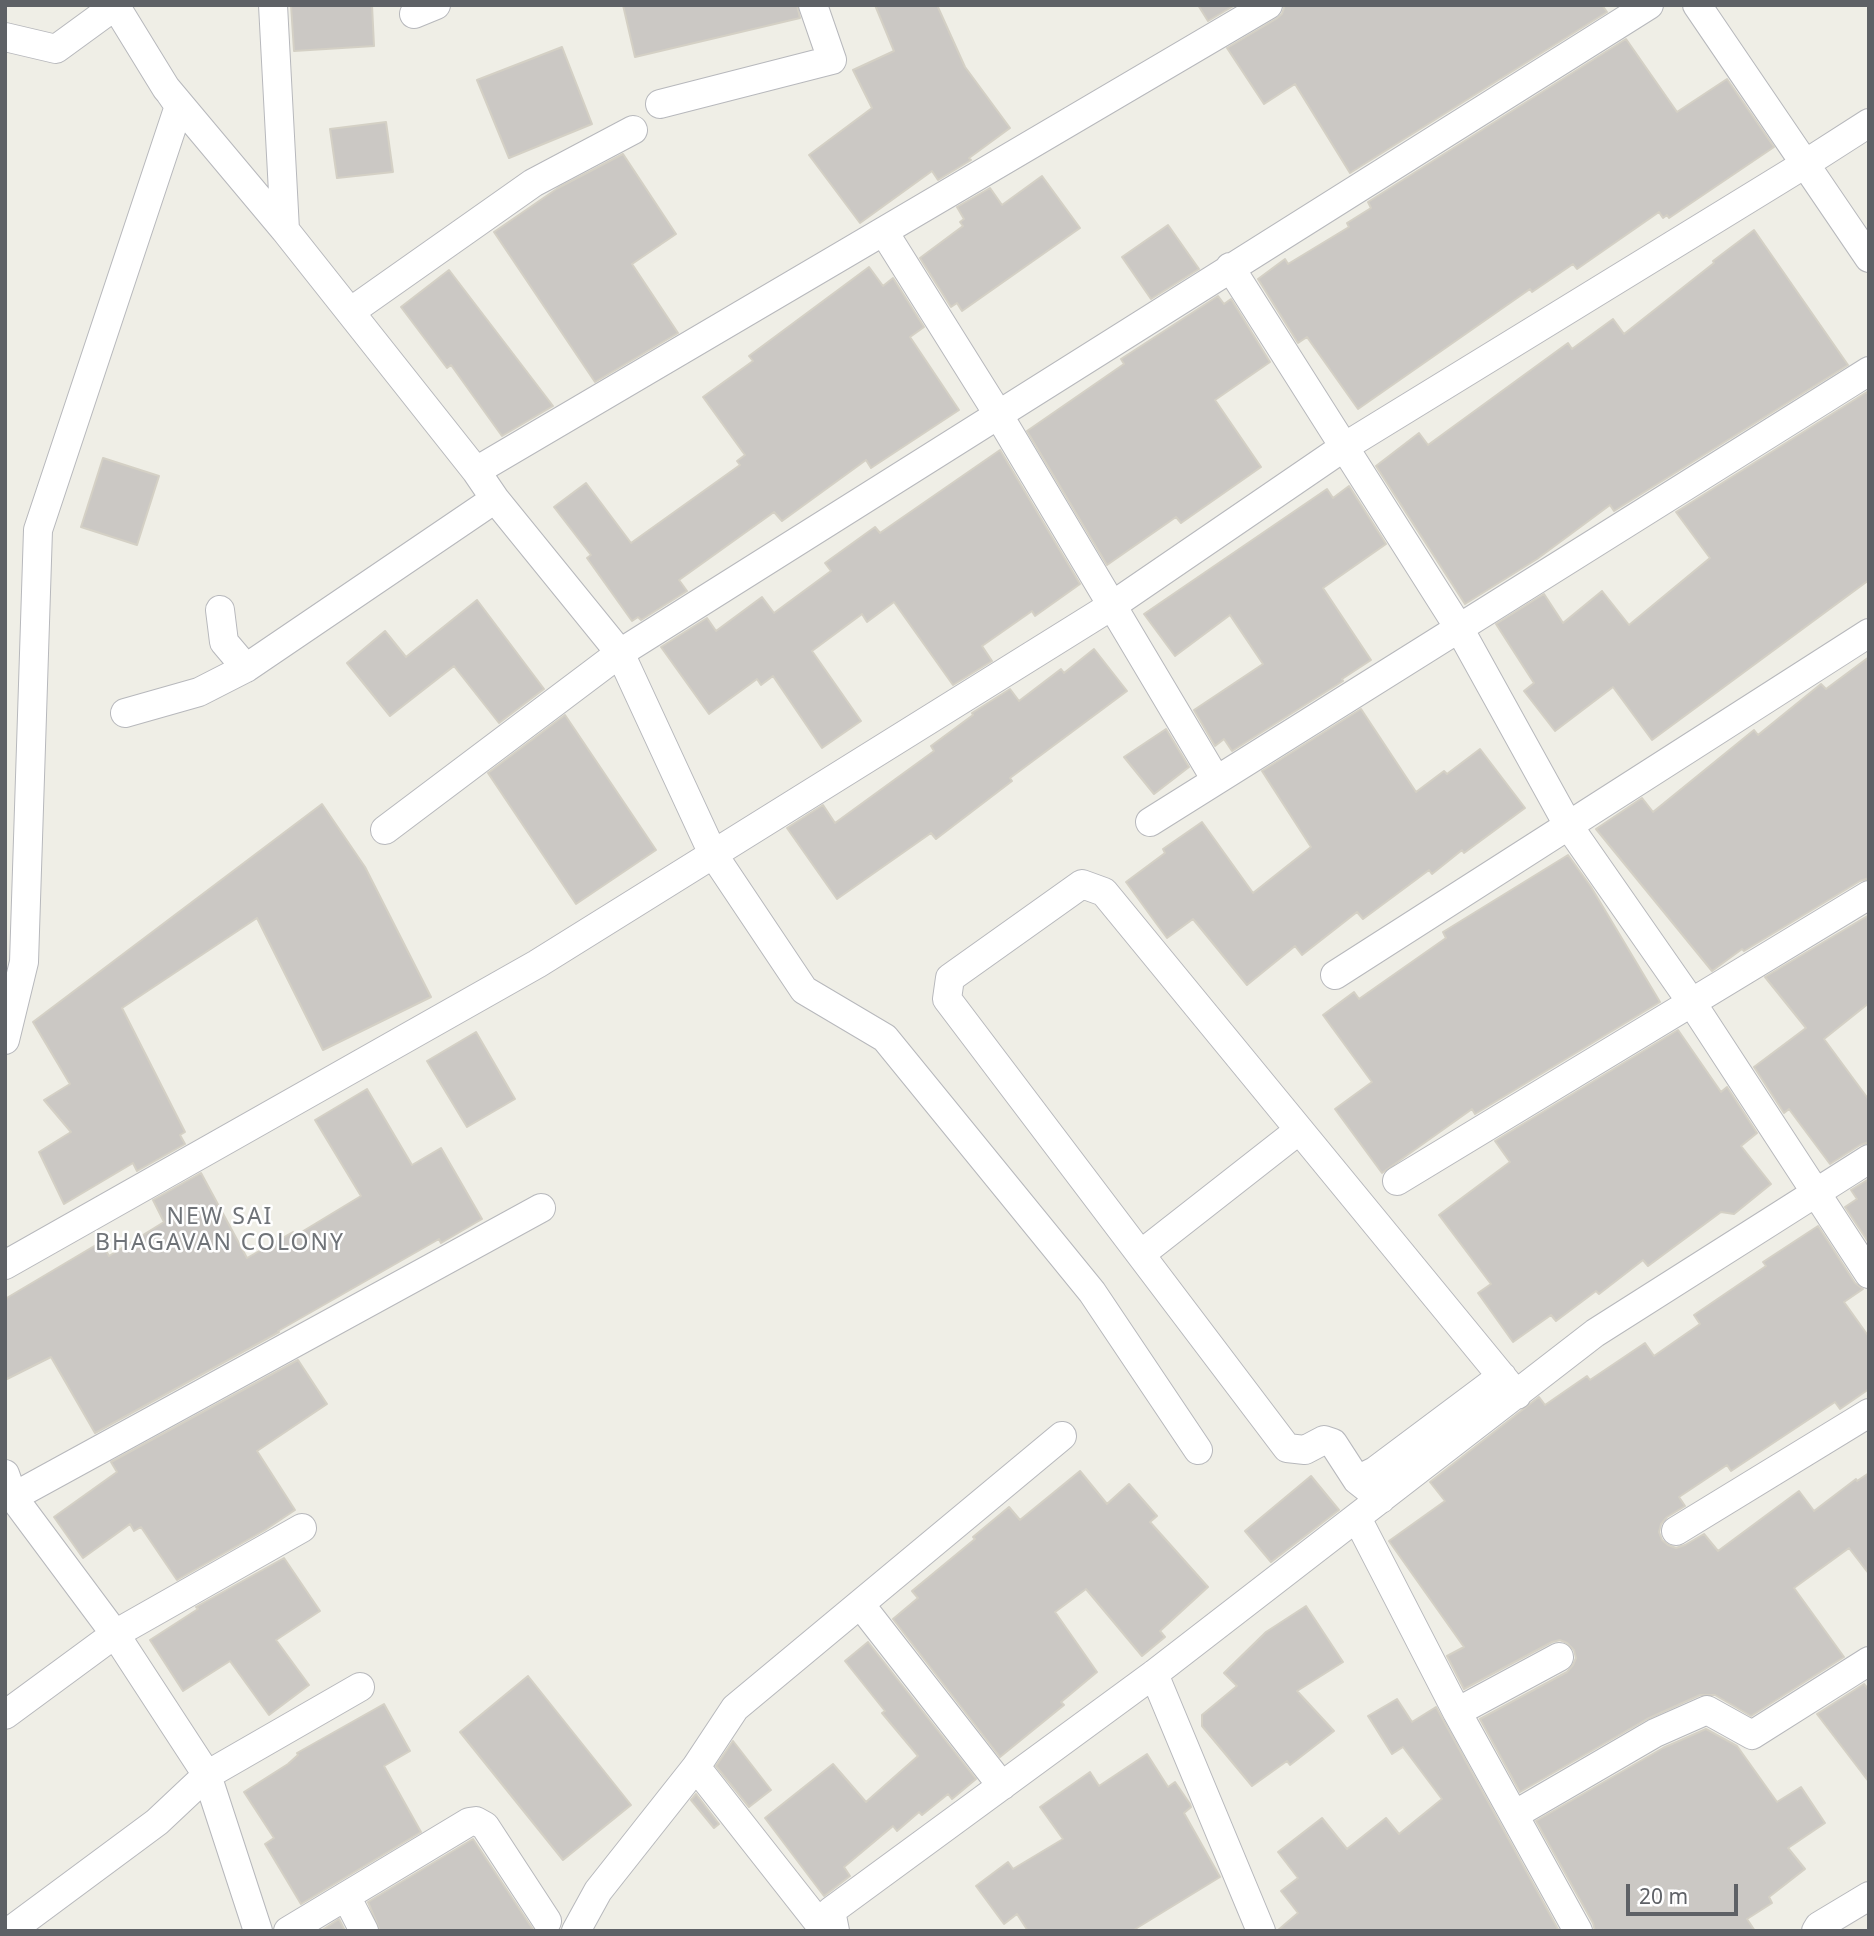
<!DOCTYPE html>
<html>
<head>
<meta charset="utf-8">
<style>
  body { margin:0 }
  #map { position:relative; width:1874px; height:1936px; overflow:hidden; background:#efeee6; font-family:"Noto Sans",sans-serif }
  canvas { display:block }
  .frame { position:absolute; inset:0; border:7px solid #5e6166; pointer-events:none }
  .scale { position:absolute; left:1626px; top:1884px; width:112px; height:32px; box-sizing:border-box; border:4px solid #5e6166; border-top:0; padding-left:9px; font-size:21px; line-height:24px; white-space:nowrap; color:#5e6166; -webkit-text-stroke:5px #fff; paint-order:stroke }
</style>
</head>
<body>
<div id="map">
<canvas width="1874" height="1936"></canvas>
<div class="frame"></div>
<div class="scale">20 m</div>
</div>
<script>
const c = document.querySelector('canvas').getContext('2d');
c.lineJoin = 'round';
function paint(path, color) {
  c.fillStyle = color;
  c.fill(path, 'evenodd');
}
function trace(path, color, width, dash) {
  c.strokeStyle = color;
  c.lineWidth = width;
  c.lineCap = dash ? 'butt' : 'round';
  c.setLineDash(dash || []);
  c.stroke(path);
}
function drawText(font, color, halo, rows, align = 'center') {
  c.font = font + ' "Noto Sans",sans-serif';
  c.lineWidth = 5;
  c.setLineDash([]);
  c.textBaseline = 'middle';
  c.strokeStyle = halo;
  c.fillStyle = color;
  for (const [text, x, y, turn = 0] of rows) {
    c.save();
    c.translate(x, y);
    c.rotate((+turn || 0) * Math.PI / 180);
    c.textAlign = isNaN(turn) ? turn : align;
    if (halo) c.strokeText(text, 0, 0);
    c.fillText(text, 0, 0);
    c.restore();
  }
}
const building = new Path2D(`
  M 291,5 L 372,5 L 374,46 L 294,51 Z
  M 623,5 L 797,5 L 800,18 L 635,57 Z
  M 875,5 L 937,5 L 965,67 L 1010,128 L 969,158 L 971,160 L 938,180 L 932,171 L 860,223 L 809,155 L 872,108 L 853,70 L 894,51 Z
  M 1198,5 L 1235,5 L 1208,21 Z
  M 1285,5 L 1602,5 L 1607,12 L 1350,173 L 1295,84 L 1264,104 L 1227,48 L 1276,19 L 1282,14 Z
  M 1626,39 L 1677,112 L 1727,79 L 1774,147 L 1669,218 L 1667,215 L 1663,218 L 1659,212 L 1577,269 L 1573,264 L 1532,292 L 1530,289 L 1358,409 L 1307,337 L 1298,343 L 1258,279 L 1285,259 L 1288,264 L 1349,227 L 1347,223 L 1371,208 L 1368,202 Z
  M 562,47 L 592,124 L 509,158 L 477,80 Z
  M 386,122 L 393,172 L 337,178 L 330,129 Z
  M 623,154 L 676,234 L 632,264 L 678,333 L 595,382 L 494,232 L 558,188 Z
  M 1042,176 L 1080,228 L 962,311 L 957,303 L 951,307 L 920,258 L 963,226 L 960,222 L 964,219 L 957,207 L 990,188 L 1002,205 Z
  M 1168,225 L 1199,269 L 1151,299 L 1122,257 Z
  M 1754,230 L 1848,365 L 1614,511 L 1610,505 L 1537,559 L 1465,604 L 1376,466 L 1419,433 L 1428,445 L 1568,343 L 1572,349 L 1613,319 L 1624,334 L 1714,263 L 1713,261 Z
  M 869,267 L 883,286 L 893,278 L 924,327 L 910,337 L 959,410 L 871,468 L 866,460 L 782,521 L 774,512 L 679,580 L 687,591 L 641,620 L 638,617 L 632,621 L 587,558 L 591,555 L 554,507 L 586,483 L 631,543 L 740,465 L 737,461 L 745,455 L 703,397 L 753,361 L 749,356 Z
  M 449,270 L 553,406 L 502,436 L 451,365 L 447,368 L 401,307 Z
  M 1218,296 L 1224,304 L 1231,299 L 1270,362 L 1215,400 L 1261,467 L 1181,523 L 1176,517 L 1107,565 L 1027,431 L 1124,364 L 1121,359 Z
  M 1867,392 L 1869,395 L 1869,580 L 1652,740 L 1613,687 L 1555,731 L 1524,691 L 1534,683 L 1496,624 L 1544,594 L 1563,623 L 1602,591 L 1629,625 L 1710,558 L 1676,512 Z
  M 1000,450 L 1080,584 L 1035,616 L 1032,611 L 982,646 L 992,661 L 953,685 L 894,602 L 867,622 L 862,614 L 812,651 L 861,721 L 822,748 L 773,676 L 761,685 L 757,679 L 709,714 L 661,647 L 707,618 L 716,631 L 762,597 L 774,613 L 831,571 L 825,563 L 875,527 L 880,533 Z
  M 103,458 L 159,476 L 137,545 L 81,527 Z
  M 1349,486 L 1386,544 L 1323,588 L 1371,660 L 1342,679 L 1343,681 L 1232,751 L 1224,739 L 1215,746 L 1194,710 L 1263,664 L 1230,615 L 1175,656 L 1144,614 L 1327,489 L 1333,498 Z
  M 477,600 L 544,689 L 499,723 L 454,666 L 390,716 L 347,663 L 385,631 L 406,657 Z
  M 1094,649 L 1127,691 L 1010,778 L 1012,781 L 936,839 L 931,833 L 837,899 L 787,828 L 823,805 L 835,823 L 934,751 L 931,746 L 973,715 L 972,713 L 1010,689 L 1019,701 L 1061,669 L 1064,673 Z
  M 1869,657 L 1869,878 L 1860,881 L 1744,951 L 1742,949 L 1712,971 L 1596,829 L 1642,798 L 1653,812 L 1754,730 L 1758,735 L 1821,684 L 1826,689 Z
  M 1361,709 L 1416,792 L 1444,771 L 1447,774 L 1480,749 L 1525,808 L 1464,853 L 1462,850 L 1432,874 L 1429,870 L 1363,919 L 1357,912 L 1302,955 L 1295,946 L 1247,985 L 1193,919 L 1167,938 L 1126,882 L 1165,853 L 1163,849 L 1202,822 L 1253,893 L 1311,847 L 1262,771 Z
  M 565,715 L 656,850 L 576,904 L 488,773 Z
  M 1166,729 L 1189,767 L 1154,794 L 1124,757 Z
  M 322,804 L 365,867 L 431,997 L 323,1050 L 257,918 L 122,1008 L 185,1132 L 180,1135 L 185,1144 L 137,1171 L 133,1163 L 64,1204 L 39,1152 L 71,1132 L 44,1100 L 70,1084 L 33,1022 Z
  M 1568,855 L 1591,887 L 1660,1002 L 1475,1114 L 1472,1109 L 1382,1173 L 1335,1109 L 1372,1082 L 1323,1015 L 1354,992 L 1359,999 L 1446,938 L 1443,932 Z
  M 1869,915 L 1869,1003 L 1824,1039 L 1869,1100 L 1869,1142 L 1860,1145 L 1830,1164 L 1789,1109 L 1784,1113 L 1754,1067 L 1806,1028 L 1765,977 Z
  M 1678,1030 L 1721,1092 L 1727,1087 L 1757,1133 L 1741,1146 L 1771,1184 L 1734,1214 L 1721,1212 L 1648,1266 L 1643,1260 L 1599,1294 L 1596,1291 L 1556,1321 L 1551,1315 L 1513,1342 L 1478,1293 L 1491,1284 L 1439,1215 L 1510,1162 L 1495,1141 Z
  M 476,1032 L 515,1099 L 467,1127 L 427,1061 Z
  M 367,1089 L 412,1165 L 441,1148 L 482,1219 L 441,1243 L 439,1239 L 278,1331 L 279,1332 L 95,1433 L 51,1357 L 5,1380 L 5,1299 L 101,1242 L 109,1256 L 164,1222 L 153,1200 L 201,1173 L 247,1258 L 293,1232 L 295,1236 L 361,1196 L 315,1120 Z
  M 1869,1179 L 1869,1243 L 1845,1207 L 1857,1199 L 1851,1190 Z
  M 1818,1226 L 1855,1283 L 1863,1289 L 1844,1302 L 1869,1337 L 1869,1389 L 1840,1409 L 1835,1402 L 1731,1471 L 1727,1465 L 1679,1497 L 1685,1506 L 1667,1517 L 1661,1524 L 1659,1532 L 1662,1540 L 1668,1545 L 1676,1548 L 1685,1545 L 1704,1534 L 1718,1551 L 1799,1491 L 1814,1511 L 1856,1479 L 1857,1481 L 1869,1473 L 1869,1574 L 1849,1548 L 1794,1588 L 1844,1657 L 1751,1716 L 1715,1695 L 1700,1695 L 1647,1719 L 1520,1792 L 1480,1719 L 1567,1672 L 1573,1665 L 1576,1658 L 1574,1650 L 1567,1643 L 1560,1640 L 1552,1642 L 1464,1689 L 1447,1656 L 1464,1647 L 1389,1541 L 1445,1501 L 1430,1482 L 1539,1397 L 1545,1405 L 1587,1376 L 1590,1380 L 1645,1343 L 1654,1356 L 1700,1324 L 1694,1315 L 1766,1266 L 1763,1262 Z
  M 298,1360 L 327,1404 L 257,1451 L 295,1510 L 265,1530 L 177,1580 L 141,1527 L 134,1531 L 130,1524 L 83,1558 L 54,1517 L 117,1472 L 111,1462 Z
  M 1080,1471 L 1107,1504 L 1129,1484 L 1157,1516 L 1150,1522 L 1208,1587 L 1160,1631 L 1165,1637 L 1142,1656 L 1086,1589 L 1055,1612 L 1097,1672 L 1061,1702 L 1064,1705 L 1000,1757 L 893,1619 L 918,1598 L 912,1591 L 975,1539 L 973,1537 L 1009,1507 L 1020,1520 Z
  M 1311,1476 L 1339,1510 L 1271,1562 L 1245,1531 Z
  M 284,1558 L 320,1611 L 276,1640 L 309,1685 L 269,1715 L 230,1661 L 183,1691 L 150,1640 L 198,1609 L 196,1607 Z
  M 1306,1606 L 1343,1662 L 1297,1691 L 1334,1731 L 1290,1765 L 1287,1761 L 1252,1786 L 1202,1726 L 1202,1715 L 1237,1686 L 1224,1673 L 1266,1632 Z
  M 868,1642 L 976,1779 L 952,1799 L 948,1794 L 922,1815 L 919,1812 L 897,1831 L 893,1826 L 844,1867 L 850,1876 L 824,1896 L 765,1818 L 833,1764 L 866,1802 L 918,1756 L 882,1713 L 885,1711 L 845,1661 Z
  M 528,1676 L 631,1805 L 563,1860 L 460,1732 Z
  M 1864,1684 L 1869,1690 L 1869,1782 L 1817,1714 Z
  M 1397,1699 L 1412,1722 L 1436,1707 L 1559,1931 L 1277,1931 L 1298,1913 L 1281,1891 L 1298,1878 L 1278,1852 L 1322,1818 L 1347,1849 L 1386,1818 L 1399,1834 L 1442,1799 L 1403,1747 L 1392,1754 L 1368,1716 Z
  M 384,1704 L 410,1751 L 384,1766 L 421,1832 L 301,1904 L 265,1844 L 274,1838 L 244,1792 L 288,1764 L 298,1755 L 297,1753 Z
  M 1706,1729 L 1737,1746 L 1777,1802 L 1801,1787 L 1825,1823 L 1788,1848 L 1805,1869 L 1769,1897 L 1772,1903 L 1747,1919 L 1755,1931 L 1595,1931 L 1593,1923 L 1536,1821 L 1663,1748 Z
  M 733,1741 L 771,1790 L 749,1807 L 716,1766 Z
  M 1147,1754 L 1168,1787 L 1175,1782 L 1190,1804 L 1191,1807 L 1184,1813 L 1220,1877 L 1132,1931 L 1028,1931 L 1017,1914 L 1004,1924 L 976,1886 L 1008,1862 L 1013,1869 L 1063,1839 L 1040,1807 L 1090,1772 L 1099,1786 Z
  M 696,1794 L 719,1824 L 714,1828 L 691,1800 Z
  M 473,1839 L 534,1931 L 380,1931 L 368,1902 Z
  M 339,1919 L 345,1931 L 321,1931 Z`);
const street = new Path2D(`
  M 115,5 L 166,88 L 285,230 L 476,471 L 495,499 L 620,653 L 713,854 L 804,990 L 885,1038 L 1092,1292 L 1198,1450
  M 273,5 L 285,230
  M 1697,5 L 1869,258
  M 414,14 L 436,5
  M 5,37 L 56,49 L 115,6
  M 660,104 L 832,60 L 813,5
  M 884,232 L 998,414 L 1216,780
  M 1230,267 L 1459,628 L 1568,825 L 1692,1003 L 1869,1274
  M 350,312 L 533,183 L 633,130
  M 476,471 L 1268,5
  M 220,610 L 224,642 L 246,668
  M 125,713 L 199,692 L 246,668 L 495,499
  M 1150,822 L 1869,371
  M 385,830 L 620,653 L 1649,5
  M 1335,975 L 1869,633
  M 5,1040 L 24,962 L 38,530 L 179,106 L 170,93
  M 1397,1181 L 1869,895
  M 1141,1254 L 1298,1131
  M 5,1265 L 537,964 L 1113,605 L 1344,447 L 1805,164 L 1869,123
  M 5,1474 L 13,1497 L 115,1634 L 207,1775 L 258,1931
  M 1357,1480 L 1375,1471 L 1502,1376
  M 13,1497 L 541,1208
  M 1381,1499 L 1357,1480 L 1333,1443 L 1324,1440 L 1305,1450 L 1287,1448 L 947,999 L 950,978 L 1082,884 L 1104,892 L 1517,1395
  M 1357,1518 L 1457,1712 L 1578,1931
  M 1676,1531 L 1869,1413
  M 860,1604 L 1002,1786
  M 1154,1674 L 1261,1931
  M 1457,1712 L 1559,1657
  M 5,1715 L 115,1634 L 302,1528
  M 696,1767 L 825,1931
  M 1514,1815 L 1655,1733 L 1707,1710 L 1752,1735 L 1869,1661
  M 346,1896 L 364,1931
  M 10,1931 L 157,1822 L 207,1775 L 360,1687
  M 288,1931 L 469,1822 L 476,1821 L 485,1826 L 547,1921
  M 576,1931 L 598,1891 L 696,1767 L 735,1708 L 1062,1436
  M 835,1931 L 831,1911 L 1154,1674 L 1595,1333 L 1869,1159
  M 1816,1931 L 1819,1926 L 1869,1896`);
const neighbourhoodNames = [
  ["NEW SAI",220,1217],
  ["BHAGAVAN COLONY",220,1243]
];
paint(building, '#cbc8c4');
trace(building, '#d4d0c5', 2);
trace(street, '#b7b8bc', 30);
trace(street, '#fff', 28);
c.letterSpacing = '2px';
drawText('23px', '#6f7378', '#fff', neighbourhoodNames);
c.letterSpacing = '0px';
</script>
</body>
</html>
